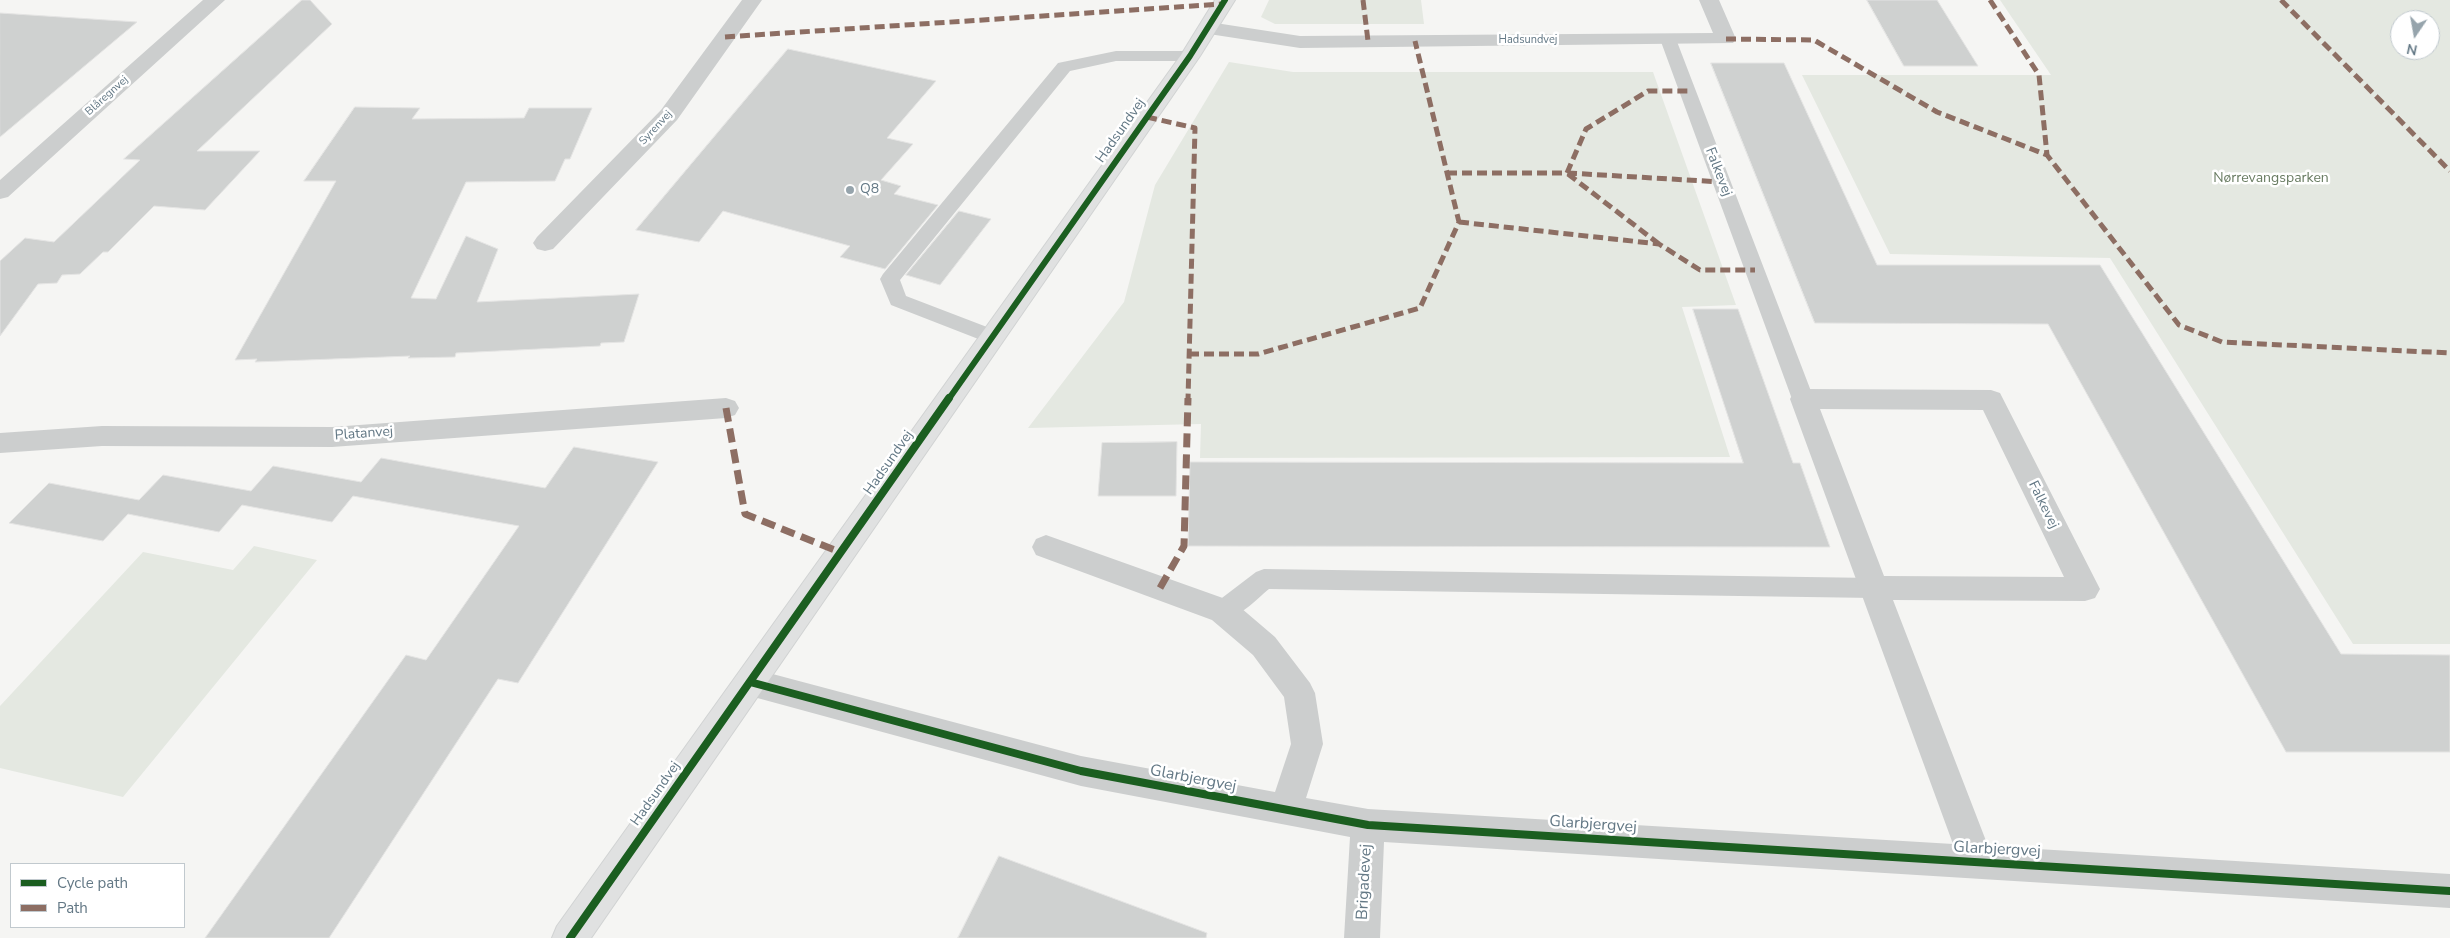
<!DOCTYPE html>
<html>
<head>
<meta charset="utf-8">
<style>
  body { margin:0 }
  #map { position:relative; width:2450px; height:938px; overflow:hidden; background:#f5f5f3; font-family:"Nunito Sans",sans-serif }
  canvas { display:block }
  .legend { position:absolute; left:10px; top:863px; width:175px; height:65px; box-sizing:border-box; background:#fff; border:1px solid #c1c9ce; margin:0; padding:6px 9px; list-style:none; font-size:15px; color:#637885 }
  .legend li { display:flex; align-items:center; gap:10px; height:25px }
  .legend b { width:25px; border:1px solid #c1c9ce }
  .north { position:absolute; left:2390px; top:10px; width:50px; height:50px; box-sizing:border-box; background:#fff; border:1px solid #c1c9ce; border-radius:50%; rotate:192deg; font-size:14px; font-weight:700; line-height:20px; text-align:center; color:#637885 }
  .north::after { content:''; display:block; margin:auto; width:18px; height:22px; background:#96a4ac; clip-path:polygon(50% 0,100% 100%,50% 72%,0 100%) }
</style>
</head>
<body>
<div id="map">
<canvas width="2450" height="938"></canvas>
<ul class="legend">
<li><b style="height:6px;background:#1b5e20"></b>Cycle path</li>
<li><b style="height:6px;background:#8d6e63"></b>Path</li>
</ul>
<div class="north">N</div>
</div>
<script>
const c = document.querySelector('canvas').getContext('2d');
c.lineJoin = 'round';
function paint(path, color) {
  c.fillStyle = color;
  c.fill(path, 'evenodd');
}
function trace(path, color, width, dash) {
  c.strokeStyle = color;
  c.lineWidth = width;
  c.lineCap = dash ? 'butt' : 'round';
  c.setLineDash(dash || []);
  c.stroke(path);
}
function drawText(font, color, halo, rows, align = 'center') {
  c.font = font + ' "Nunito Sans",sans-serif';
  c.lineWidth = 5;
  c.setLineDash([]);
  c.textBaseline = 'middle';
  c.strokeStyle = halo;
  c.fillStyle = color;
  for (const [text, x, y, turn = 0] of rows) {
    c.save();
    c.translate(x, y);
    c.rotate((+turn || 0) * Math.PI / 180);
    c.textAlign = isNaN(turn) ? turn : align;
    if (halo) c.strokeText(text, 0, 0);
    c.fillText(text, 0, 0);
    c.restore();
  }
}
const green = new Path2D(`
  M 1269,0 L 1421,0 L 1424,24 L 1275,24 L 1261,17 Z
  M 2000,0 L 2450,0 L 2450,644 L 2353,644 L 2110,258 L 1890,254 L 1802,75 L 2051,75 ZM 2400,20 L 2430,20 L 2430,50 L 2400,50 Z
  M 1229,62 L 1293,72 L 1653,72 L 1736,305 L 1682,307 L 1730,457 L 1200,458 L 1201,424 L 1028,428 L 1124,302 L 1155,185 Z
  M 254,546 L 317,560 L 123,797 L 0,768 L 0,706 L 143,552 L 233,570 Z`);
const building = new Path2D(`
  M 302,0 L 310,0 L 332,24 L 197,151 L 260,151 L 205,210 L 154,206 L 108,252 L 103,252 L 80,274 L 62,275 L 57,283 L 38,284 L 0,336 L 0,261 L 25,238 L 54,242 L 140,160 L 124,159 Z
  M 1867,0 L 1937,0 L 1978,66 L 1904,66 Z
  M 0,13 L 137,22 L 0,137 Z
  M 788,49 L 936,81 L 887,138 L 913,144 L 881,180 L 901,186 L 894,194 L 938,205 L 885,269 L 840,257 L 850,246 L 723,211 L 699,242 L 636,230 Z
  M 1711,63 L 1784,63 L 1877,265 L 2100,265 L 2341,654 L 2450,655 L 2450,752 L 2286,752 L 2048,324 L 1815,323 Z
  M 355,107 L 420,108 L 412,119 L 524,118 L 529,108 L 592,108 L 570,159 L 565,159 L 555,181 L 466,182 L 411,298 L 436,299 L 466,236 L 498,249 L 477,302 L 639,294 L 624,342 L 601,343 L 600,346 L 456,353 L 455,357 L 408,358 L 410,356 L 255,362 L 257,359 L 235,360 L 336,181 L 304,181 Z
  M 959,211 L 991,219 L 940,285 L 906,275 Z
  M 1693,309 L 1738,309 L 1793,463 L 1800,463 L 1830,547 L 1188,546 L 1190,462 L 1743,463 Z
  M 1177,442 L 1176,496 L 1098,496 L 1102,443 Z
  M 574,447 L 658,462 L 518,683 L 498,679 L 329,938 L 205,938 L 406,655 L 426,660 L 519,526 L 353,496 L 332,522 L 242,505 L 219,532 L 128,514 L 103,541 L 9,523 L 49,483 L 139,500 L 163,475 L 251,491 L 273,466 L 361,482 L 381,458 L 545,488 Z
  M 999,856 L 1207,933 L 1206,938 L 958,938 Z`);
const lane = new Path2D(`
  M 1668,34 L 1674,36 L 1676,39 L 1814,399 L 1811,405 L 1803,407 L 1795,405 L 1792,399 L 1660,39 L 1662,36 Z
  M 1116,51 L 1190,51 L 1196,52 L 1198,56 L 1196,60 L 1190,61 L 1116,61 L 1070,71 L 900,280 L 906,296 L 1000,332 L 1003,337 L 1000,342 L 993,344 L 986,342 L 891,305 L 880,279 L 883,274 L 1058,63 Z
  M 1264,569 L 1874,578 L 1883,581 L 1886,588 L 1883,595 L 1874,598 L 1269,589 C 1254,601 1234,625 1214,618 L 1211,611 L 1214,604 L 1256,572 Z`);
const street = new Path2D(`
  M 203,0 L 225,0 L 8,197 L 0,199 L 0,180 Z
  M 742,0 L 762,0 L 677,120 L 553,249 L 545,251 L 537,249 L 533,243 L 537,237 L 661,110 Z
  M 1699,0 L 1719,0 L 1736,39 L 1733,43 L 1300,48 L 1209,34 L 1202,32 L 1199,28 L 1202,24 L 1209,22 L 1300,36 L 1713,33 Z
  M 1803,389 L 1991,390 L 2000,393 L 2100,589 L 2095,598 L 2085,601 L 1893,600 L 1988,846 L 2450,874 L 2450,908 L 1384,842 L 1380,938 L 1344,938 L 1350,837 L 1081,786 L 750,696 L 739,692 L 734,682 L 739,672 L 750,668 L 1081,756 L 1275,792 L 1291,744 L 1284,697 L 1253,655 L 1212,620 L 1036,555 L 1032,547 L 1036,539 L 1046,535 L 1234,602 L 1275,637 L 1310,683 L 1315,693 L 1323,744 L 1306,798 L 1368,809 L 1953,844 L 1790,399 L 1794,392 ZM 1820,409 L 1983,410 L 2064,577 L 1884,576 Z
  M 726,398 L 735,401 L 739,408 L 735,415 L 726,418 L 332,447 L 102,446 L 0,453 L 0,433 L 102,426 L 332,427 Z`);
const secondary = new Path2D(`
  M 1215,0 L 1235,0 L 1200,56 L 591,938 L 552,938 L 557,926 L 1181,55 Z`);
const quietFar1 = new Path2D(`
  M 1363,0 L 1368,41
  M 1990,0 L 2039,75 L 2047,155
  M 2281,0 L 2450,171
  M 725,37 L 1223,4
  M 1726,39 L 1814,40 L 1937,112 L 2047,155 L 2179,325 L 2222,342 L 2450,353
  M 1147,117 L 1195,128 L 1188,400
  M 1447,173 L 1567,173 L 1586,129 L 1648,91 L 1688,91
  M 1567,173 L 1722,182
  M 1568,174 L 1659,244
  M 1459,222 L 1659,244 L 1700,270 L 1755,270
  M 1189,354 L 1258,354 L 1420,308 L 1459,222 L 1415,41`);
const quiet = new Path2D(`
  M 726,408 L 745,514 L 842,553
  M 1160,588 L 1184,546 L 1188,398`);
const cyclewayFar1 = new Path2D(`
  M 948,400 L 1190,56 L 1225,0`);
const cycleway = new Path2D(`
  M 750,682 L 1081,771 L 1368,825 L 2450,891
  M 570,938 L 949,398`);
const markers = [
  [850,190,5,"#96a4ac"]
];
const farStreetnames = [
  ["Hadsundvej",1528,40],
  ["Blåregnvej",107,96,-42],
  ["Syrenvej",656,128,-47]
];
const streetNames = [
  ["Hadsundvej",1121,131,-55],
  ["Falkevej",1718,172,69],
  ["Platanvej",364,434,-4],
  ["Hadsundvej",889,463,-55],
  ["Falkevej",2043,505,64],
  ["Hadsundvej",656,794,-55]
];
const parkNames = [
  ["Nørrevangsparken",2271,179]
];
const poiNames = [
  ["Q8",860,190]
];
const nearStreetnames = [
  ["Glarbjergvej",1193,779,11],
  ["Glarbjergvej",1593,825,4],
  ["Glarbjergvej",1997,850,3],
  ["Brigadevej",1365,882,-87]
];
paint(green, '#e4e8e1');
paint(building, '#cfd1d0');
trace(building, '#e4e4e3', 1);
trace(secondary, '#d1d3d3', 2);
paint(lane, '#cccece');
paint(street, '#cccece');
paint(secondary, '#e0e1e1');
trace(quietFar1, '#8d6e63', 5, [10, 5]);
trace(quiet, '#8d6e63', 7, [14, 7]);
trace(cyclewayFar1, '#1b5e20', 6);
trace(cycleway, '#1b5e20', 8);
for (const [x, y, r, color] of markers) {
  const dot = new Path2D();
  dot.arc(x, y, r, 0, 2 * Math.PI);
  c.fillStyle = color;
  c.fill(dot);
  trace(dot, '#fff', 2);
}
drawText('11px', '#637885', '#fff', farStreetnames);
drawText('14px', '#637885', '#fff', streetNames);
drawText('14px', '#697c62', '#fff', parkNames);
drawText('14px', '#637885', '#fff', poiNames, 'left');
drawText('16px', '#637885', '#fff', nearStreetnames);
</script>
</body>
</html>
